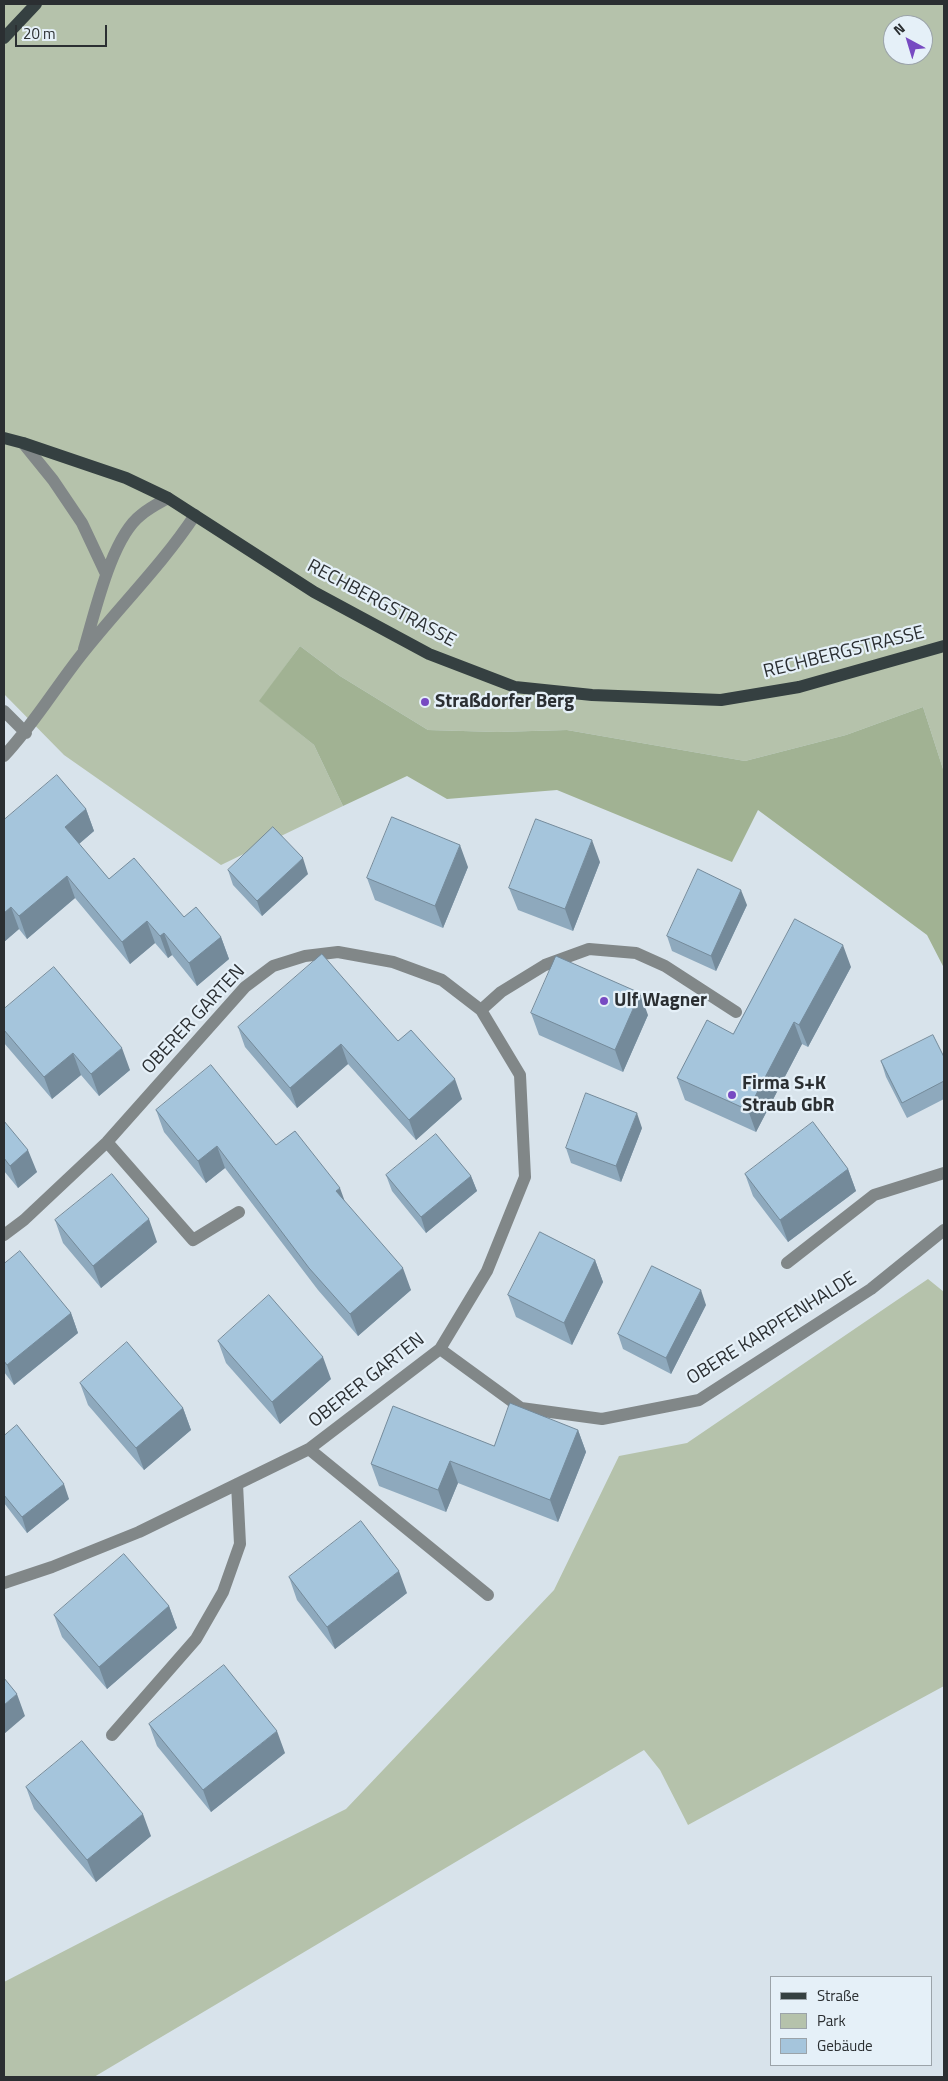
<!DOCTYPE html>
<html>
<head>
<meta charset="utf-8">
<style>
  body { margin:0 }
  #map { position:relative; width:948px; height:2081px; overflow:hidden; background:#d8e3eb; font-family:"Titillium Web",sans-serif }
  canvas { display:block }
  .frame { position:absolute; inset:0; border:5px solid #2b2f32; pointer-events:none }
  .legend { position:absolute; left:770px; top:1976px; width:162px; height:90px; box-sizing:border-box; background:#e5f0f8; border:1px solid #9ba3a9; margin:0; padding:6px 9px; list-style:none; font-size:15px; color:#2b2f32 }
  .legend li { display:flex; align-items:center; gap:10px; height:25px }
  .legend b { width:25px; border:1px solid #9ba3a9 }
  .north { position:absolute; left:883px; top:15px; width:50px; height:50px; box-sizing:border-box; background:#e5f0f8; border:1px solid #9ba3a9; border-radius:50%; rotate:321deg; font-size:14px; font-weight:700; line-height:20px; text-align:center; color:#2b2f32 }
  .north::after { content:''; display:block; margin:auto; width:18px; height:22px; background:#774ac2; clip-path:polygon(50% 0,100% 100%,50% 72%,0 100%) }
  .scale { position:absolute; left:15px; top:25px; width:92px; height:22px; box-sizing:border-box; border:2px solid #2b2f32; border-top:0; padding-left:6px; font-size:15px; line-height:18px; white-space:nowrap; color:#2b2f32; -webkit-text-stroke:4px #e5f0f8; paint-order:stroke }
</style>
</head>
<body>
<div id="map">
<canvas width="948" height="2081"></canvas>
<div class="frame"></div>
<ul class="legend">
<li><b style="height:6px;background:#354041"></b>Straße</li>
<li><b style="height:14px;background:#b5c2ab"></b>Park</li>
<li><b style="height:14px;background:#a5c5dc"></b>Gebäude</li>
</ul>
<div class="north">N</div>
<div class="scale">20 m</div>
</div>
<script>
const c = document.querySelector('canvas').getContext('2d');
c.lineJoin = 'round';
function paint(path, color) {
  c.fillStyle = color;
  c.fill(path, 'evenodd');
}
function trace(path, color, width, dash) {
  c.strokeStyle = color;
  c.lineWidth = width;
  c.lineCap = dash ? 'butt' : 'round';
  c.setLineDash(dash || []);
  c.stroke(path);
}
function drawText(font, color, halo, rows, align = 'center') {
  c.font = font + ' "Titillium Web",sans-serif';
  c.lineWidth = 4.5;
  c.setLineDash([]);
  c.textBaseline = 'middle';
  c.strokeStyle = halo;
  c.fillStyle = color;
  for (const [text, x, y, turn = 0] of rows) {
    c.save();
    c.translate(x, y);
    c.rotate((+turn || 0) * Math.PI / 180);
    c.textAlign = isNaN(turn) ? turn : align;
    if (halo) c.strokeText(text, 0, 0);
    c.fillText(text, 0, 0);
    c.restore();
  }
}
const green = new Path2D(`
  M 4,4 L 944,4 L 944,772 L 923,707 L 846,735 L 745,761 L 567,730 L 497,732 L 428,730 L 340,676 L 300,646 L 260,701 L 314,745 L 343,806 L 221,865 L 64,755 L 4,694 ZM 893,25 L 923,25 L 923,55 L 893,55 Z
  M 928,1279 L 944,1292 L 944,1686 L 688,1825 L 660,1770 L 644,1750 L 94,2077 L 4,2077 L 4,1982 L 167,1898 L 346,1809 L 554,1590 L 619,1456 L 687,1443 Z`);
const forest = new Path2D(`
  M 300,646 L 340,676 L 428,730 L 497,732 L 567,730 L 745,761 L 846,735 L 923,707 L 944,772 L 944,968 L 927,935 L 758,810 L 732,862 L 557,790 L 447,799 L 407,776 L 343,806 L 314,745 L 259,701 Z`);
const minor = new Path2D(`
  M 23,443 L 53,480 L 82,523 L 106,574
  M 84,649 C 95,613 111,538 141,515 C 149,508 159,503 168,498
  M 4,711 L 26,733
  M 4,756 C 34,724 55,688 82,654 C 119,607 162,565 195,515
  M 481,1010 L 501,992 L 545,965 L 589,949 L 636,953 L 665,966 L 736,1012
  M 107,1142 L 193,1240 L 239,1212
  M 4,1235 L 24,1220 L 107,1142 L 245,987 L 273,966 L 305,956 L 338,952 L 393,962 L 442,980 L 481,1010 L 520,1075 L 525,1177 L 487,1271 L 440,1349 L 309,1449 L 139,1532 L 52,1567 L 4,1583
  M 787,1263 L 874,1195 L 944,1173
  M 440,1349 L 521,1408 L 602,1419 L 699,1400 L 871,1289 L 944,1230
  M 309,1449 L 488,1595
  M 112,1735 L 196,1639 L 223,1592 L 240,1544 L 237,1484`);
const major = new Path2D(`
  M 4,38 L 36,4
  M 4,438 L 23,443 L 126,478 L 168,498 L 314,592 L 429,654 L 515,687 L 592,695 L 721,700 L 799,687 L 944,646`);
const wall = new Path2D(`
  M 86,809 L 94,831 L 79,844 L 109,879 L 221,937 L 229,959 L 197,986 L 172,955 L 168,958 L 155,943 L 130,964 L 75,898 L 27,939 L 19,929 L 4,942 L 4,820 Z
  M 600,862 L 573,931 L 518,910 L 509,888 Z
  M 468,867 L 443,928 L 375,900 L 367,878 Z
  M 228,870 L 308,874 L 262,916 L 233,885 Z
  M 747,905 L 716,971 L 672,951 L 667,936 Z
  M 851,967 L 808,1047 L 802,1044 L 756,1132 L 685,1100 L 677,1078 L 733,1034 Z
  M 4,1009 L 130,1070 L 99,1096 L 81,1075 L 52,1099 L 4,1043 Z
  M 531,1013 L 648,1015 L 623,1072 L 539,1035 Z
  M 238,1027 L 398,1041 L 462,1099 L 416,1140 L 348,1064 L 297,1108 L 245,1047 Z
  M 944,1057 L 944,1099 L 907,1118 L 886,1077 L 881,1061 Z
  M 156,1110 L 276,1145 L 344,1201 L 411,1290 L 358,1336 L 318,1290 L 225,1168 L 206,1183 L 164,1132 Z
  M 4,1121 L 37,1172 L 18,1188 L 4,1171 Z
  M 642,1128 L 621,1182 L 571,1163 L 566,1148 Z
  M 848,1169 L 856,1191 L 788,1242 L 753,1196 L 745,1174 Z
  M 386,1175 L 471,1176 L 477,1191 L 426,1233 L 392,1191 Z
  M 55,1220 L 157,1242 L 101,1288 L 63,1243 Z
  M 595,1260 L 603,1282 L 572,1345 L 516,1317 L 508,1295 Z
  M 4,1264 L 71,1313 L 78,1333 L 14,1385 L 4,1372 Z
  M 706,1305 L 671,1374 L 623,1349 L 618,1334 Z
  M 218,1341 L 331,1379 L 280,1424 L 226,1363 Z
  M 80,1383 L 183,1408 L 191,1430 L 144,1470 L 88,1405 Z
  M 578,1430 L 586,1452 L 558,1522 L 458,1483 L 446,1512 L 379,1486 L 371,1464 L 494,1446 Z
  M 4,1436 L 69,1499 L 27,1533 L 4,1503 Z
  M 289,1577 L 407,1593 L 335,1649 L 297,1600 Z
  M 169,1606 L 177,1628 L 107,1689 L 62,1637 L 54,1615 Z
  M 149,1724 L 285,1753 L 211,1812 L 157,1746 Z
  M 26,1787 L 151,1836 L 96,1882 L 34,1809 Z`);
const shadedWall = new Path2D(`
  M 86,809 L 94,831 L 73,849 L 65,827 Z
  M 592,840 L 600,862 L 573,931 L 565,909 Z
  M 460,845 L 468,867 L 443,928 L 435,906 Z
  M 303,858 L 308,874 L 262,916 L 257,901 Z
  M 67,876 L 75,898 L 27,939 L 19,916 Z
  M 741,890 L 747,905 L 716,971 L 711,956 Z
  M 11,907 L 19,929 L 4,942 L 4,913 Z
  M 147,921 L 155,943 L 130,964 L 122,942 Z
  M 164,933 L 172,955 L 168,958 L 160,936 Z
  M 221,937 L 229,959 L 197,986 L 189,963 Z
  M 843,945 L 851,967 L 808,1047 L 799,1025 Z
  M 640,993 L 648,1015 L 623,1072 L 615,1050 Z
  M 794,1022 L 802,1044 L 756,1132 L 748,1110 Z
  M 341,1044 L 348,1064 L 297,1108 L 290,1088 Z
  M 122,1048 L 130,1070 L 99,1096 L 91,1074 Z
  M 73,1053 L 81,1075 L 52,1099 L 44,1077 Z
  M 455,1079 L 462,1099 L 416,1140 L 409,1120 Z
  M 637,1113 L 642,1128 L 621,1182 L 616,1166 Z
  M 217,1146 L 225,1168 L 206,1183 L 198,1161 Z
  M 28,1150 L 37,1172 L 18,1188 L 10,1166 Z
  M 848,1169 L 856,1191 L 788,1242 L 780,1220 Z
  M 471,1176 L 477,1191 L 426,1233 L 421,1217 Z
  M 340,1188 L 348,1210 L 336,1191 Z
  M 149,1219 L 157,1242 L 101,1288 L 93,1266 Z
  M 595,1260 L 603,1282 L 572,1345 L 564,1323 Z
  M 403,1268 L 411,1290 L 358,1336 L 350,1314 Z
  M 701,1290 L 706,1305 L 671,1374 L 666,1358 Z
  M 71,1313 L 78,1333 L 14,1385 L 7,1365 Z
  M 323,1357 L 331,1379 L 280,1424 L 272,1402 Z
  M 183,1408 L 191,1430 L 144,1470 L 136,1448 Z
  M 578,1430 L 586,1452 L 558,1522 L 550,1500 Z
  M 450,1461 L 458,1483 L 446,1512 L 438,1490 Z
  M 64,1484 L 69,1499 L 27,1533 L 22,1517 Z
  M 399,1571 L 407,1593 L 335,1649 L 327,1627 Z
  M 169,1606 L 177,1628 L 107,1689 L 99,1667 Z
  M 17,1694 L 25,1716 L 4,1734 L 4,1705 Z
  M 277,1731 L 285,1753 L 211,1812 L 203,1790 Z
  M 143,1814 L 151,1836 L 96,1882 L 87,1860 Z`);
const building = new Path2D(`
  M 57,775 L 86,809 L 65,827 L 109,879 L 134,858 L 184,917 L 196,907 L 221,937 L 189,963 L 164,933 L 160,936 L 147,921 L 122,942 L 67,876 L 19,916 L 11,907 L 4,913 L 4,820 Z
  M 392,817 L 460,845 L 435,906 L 367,878 Z
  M 536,819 L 592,840 L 565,909 L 509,888 Z
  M 273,827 L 303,858 L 257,901 L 228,870 Z
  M 698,869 L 741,890 L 711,956 L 667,936 Z
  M 795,919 L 843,945 L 799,1025 L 794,1022 L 748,1110 L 677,1078 L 707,1020 L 733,1034 Z
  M 322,954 L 398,1041 L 411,1030 L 455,1079 L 409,1120 L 341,1044 L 290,1088 L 238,1027 Z
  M 556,956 L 640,993 L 615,1050 L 531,1013 Z
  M 54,967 L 122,1048 L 91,1074 L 73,1053 L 44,1077 L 4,1030 L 4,1009 Z
  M 933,1035 L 944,1057 L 944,1081 L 902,1103 L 881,1061 Z
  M 211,1065 L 276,1145 L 295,1131 L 340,1188 L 336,1191 L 403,1268 L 350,1314 L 309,1268 L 217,1146 L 198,1161 L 156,1110 Z
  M 586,1093 L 637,1113 L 616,1166 L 566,1148 Z
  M 4,1121 L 28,1150 L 10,1166 L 4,1158 Z
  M 813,1122 L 848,1169 L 780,1220 L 745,1174 Z
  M 436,1134 L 471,1176 L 421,1217 L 386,1175 Z
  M 112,1174 L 149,1219 L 93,1266 L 55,1220 Z
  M 540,1232 L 595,1260 L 564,1323 L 508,1295 Z
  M 20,1251 L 71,1313 L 7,1365 L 4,1361 L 4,1264 Z
  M 652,1266 L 701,1290 L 666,1358 L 618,1334 Z
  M 269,1295 L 323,1357 L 272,1402 L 218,1341 Z
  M 127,1342 L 183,1408 L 136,1448 L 80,1383 Z
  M 510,1403 L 578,1430 L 550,1500 L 450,1461 L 438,1490 L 371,1464 L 393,1406 L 494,1446 Z
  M 17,1425 L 64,1484 L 22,1517 L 4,1495 L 4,1436 Z
  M 361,1521 L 399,1571 L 327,1627 L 289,1577 Z
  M 124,1554 L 169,1606 L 99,1667 L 54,1615 Z
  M 224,1665 L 277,1731 L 203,1790 L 149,1724 Z
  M 4,1678 L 17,1694 L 4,1705 Z
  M 82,1741 L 143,1814 L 87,1860 L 26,1787 Z`);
const markers = [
  [425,702,5,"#774ac2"],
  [604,1001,5,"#774ac2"],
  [732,1095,5,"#774ac2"]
];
const streetNames = [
  ["RECHBERGSTRASSE",381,604,28],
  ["RECHBERGSTRASSE",844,653,-14],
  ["OBERER GARTEN",194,1020,-47],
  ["OBERE KARPFENHALDE",772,1329,-32],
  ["OBERER GARTEN",367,1381,-38]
];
const poiNames = [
  ["Straßdorfer Berg",435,702],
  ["Ulf Wagner",614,1001],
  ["Firma S+K",742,1084],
  ["Straub GbR",742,1106]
];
paint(green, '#b5c2ab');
paint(forest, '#a1b293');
trace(minor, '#818788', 12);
trace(major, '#354041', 12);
paint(wall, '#8ea9bd');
paint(shadedWall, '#748a9a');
paint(building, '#a5c5dc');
trace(building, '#748a9a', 1);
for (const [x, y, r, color] of markers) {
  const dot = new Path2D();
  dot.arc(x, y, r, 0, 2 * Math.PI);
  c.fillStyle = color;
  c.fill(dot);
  trace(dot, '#e5f0f8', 2);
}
drawText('19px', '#2b2f32', '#e5f0f8', streetNames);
drawText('bold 19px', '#2b2f32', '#e5f0f8', poiNames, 'left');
</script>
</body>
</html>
